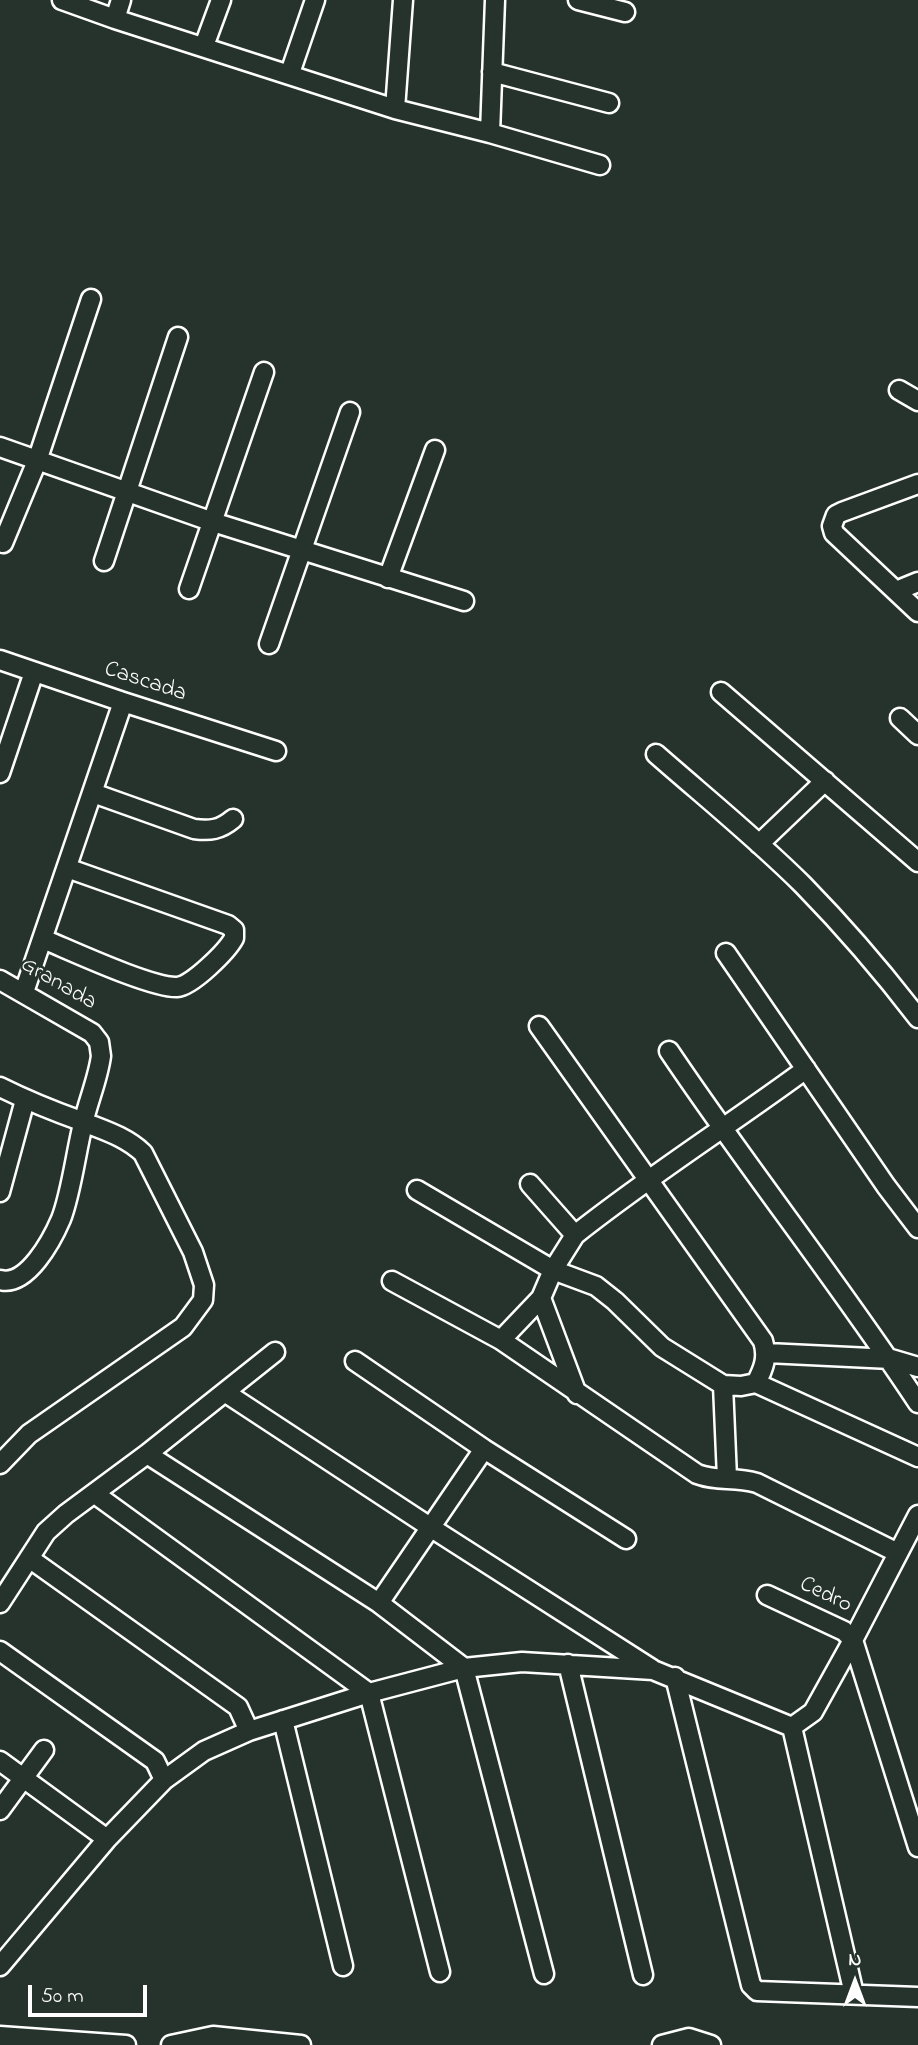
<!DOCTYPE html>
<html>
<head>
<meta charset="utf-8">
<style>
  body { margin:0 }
  #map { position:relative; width:918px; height:2045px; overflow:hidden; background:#26332d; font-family:"Indie Flower",sans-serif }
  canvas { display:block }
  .north { position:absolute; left:820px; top:1947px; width:70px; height:70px; -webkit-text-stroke:5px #26332d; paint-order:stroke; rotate:0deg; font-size:19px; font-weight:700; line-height:28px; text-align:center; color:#fff }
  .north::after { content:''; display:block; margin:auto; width:24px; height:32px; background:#fff; clip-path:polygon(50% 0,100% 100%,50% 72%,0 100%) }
  .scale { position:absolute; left:28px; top:1985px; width:119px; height:32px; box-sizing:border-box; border:4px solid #fff; border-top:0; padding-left:9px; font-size:21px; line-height:24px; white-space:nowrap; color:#fff; -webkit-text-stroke:5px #26332d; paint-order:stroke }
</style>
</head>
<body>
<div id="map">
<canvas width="918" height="2045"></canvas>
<div class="north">N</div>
<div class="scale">50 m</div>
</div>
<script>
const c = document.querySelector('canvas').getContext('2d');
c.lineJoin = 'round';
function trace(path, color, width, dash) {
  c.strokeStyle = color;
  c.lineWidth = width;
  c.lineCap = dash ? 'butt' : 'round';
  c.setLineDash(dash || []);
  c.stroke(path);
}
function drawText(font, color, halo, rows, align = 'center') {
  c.font = font + ' "Indie Flower",sans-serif';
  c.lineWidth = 5;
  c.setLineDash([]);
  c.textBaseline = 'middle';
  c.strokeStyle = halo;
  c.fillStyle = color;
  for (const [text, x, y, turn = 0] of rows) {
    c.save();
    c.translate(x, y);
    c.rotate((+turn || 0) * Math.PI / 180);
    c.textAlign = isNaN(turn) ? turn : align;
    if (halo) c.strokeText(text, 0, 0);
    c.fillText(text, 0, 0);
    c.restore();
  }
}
const street = new Path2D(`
  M 62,0 L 115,19 L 395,109 L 490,133 L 600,165
  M 578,0 L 625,12
  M 115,19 L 121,0
  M 204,46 L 221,0
  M 492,72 L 609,103
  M 290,73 L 315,0
  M 395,109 L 403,0
  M 490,133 L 495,0
  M 899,390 L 918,401
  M 0,447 L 213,522 L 464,601
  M 918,484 L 842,512 L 836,515 L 832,526 L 834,533 L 918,612
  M 3,543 L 37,461 L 91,299
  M 104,561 L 178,337
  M 388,578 L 435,450
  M 189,589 L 264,372
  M 896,591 L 918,582
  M 269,644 L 350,412
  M 0,660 L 123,702 L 276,751
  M 721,692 L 918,862
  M 900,718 L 918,735
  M 656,754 C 705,797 757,839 803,885 C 844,927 882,971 918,1018
  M 0,773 L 34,672
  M 93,793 L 194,829 C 210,831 220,830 233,819
  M 759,844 L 825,781
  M 43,939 C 70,950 151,988 177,987 C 192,986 227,951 234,938 L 234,930 L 228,925 L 67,868
  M 726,953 L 886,1186 L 918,1228
  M 0,980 L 92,1033 L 99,1042 L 101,1056 C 98,1079 88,1101 83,1124 C 76,1152 71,1194 61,1219 C 52,1240 27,1287 0,1280
  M 24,992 L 123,702
  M 539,1026 L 763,1341 C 768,1357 764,1368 756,1383
  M 669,1051 C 749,1170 839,1283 918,1403
  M 0,1087 C 26,1100 53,1111 81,1121 C 103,1130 125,1136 143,1153 L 193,1252 L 204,1285 L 203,1300 L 183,1327 L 29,1434 L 0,1464
  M 417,1190 L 553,1270 L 596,1286 L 615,1301 L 662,1347 L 723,1385 L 741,1386 L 756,1383 L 918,1457
  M 0,1192 L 25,1100
  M 575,1235 C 649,1176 730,1125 806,1069
  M 392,1281 L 501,1340 L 697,1474 C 717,1482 734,1476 757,1483 L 898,1553
  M 541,1298 L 577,1394
  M 501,1340 L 541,1298 L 553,1270 L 575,1235 L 530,1184
  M 767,1353 L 891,1359 L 918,1367
  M 355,1361 L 484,1449 L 626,1539
  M 723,1385 L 727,1478
  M 226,1393 L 430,1527 L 652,1669
  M 147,1454 L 379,1603 L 464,1668 L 544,1974
  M 95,1494 L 369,1693 L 440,1972
  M 29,1558 L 238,1707 L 249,1731
  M 767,1595 L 844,1631 L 853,1640 L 918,1847
  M 0,1603 L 46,1532 L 66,1514 L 147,1454 L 275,1352
  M 379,1603 L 484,1449
  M 0,1651 L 155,1761 L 164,1780
  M 568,1664 L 643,1975
  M 675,1677 L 751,1985 L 757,1991 L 918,1997
  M 283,1720 L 343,1966
  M 792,1727 L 854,1994
  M 792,1727 L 813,1712 L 853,1640 L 918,1515
  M 0,1761 L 107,1839
  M 0,1810 L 44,1750
  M 0,1966 L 107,1839 L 164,1780 L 204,1751 L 249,1731 L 369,1693 L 464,1668 L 522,1662 L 653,1670 L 792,1727
  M 0,2036 L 126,2045
  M 171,2045 L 213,2036 L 301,2045
  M 662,2045 L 689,2038 L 711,2045`);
const streetNames = [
  ["Cascada",145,683,18],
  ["Granada",58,985,30],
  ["Cedro",825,1596,26]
];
trace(street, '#fff', 23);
trace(street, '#26332d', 18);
drawText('23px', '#fff', '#26332d', streetNames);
</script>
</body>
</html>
